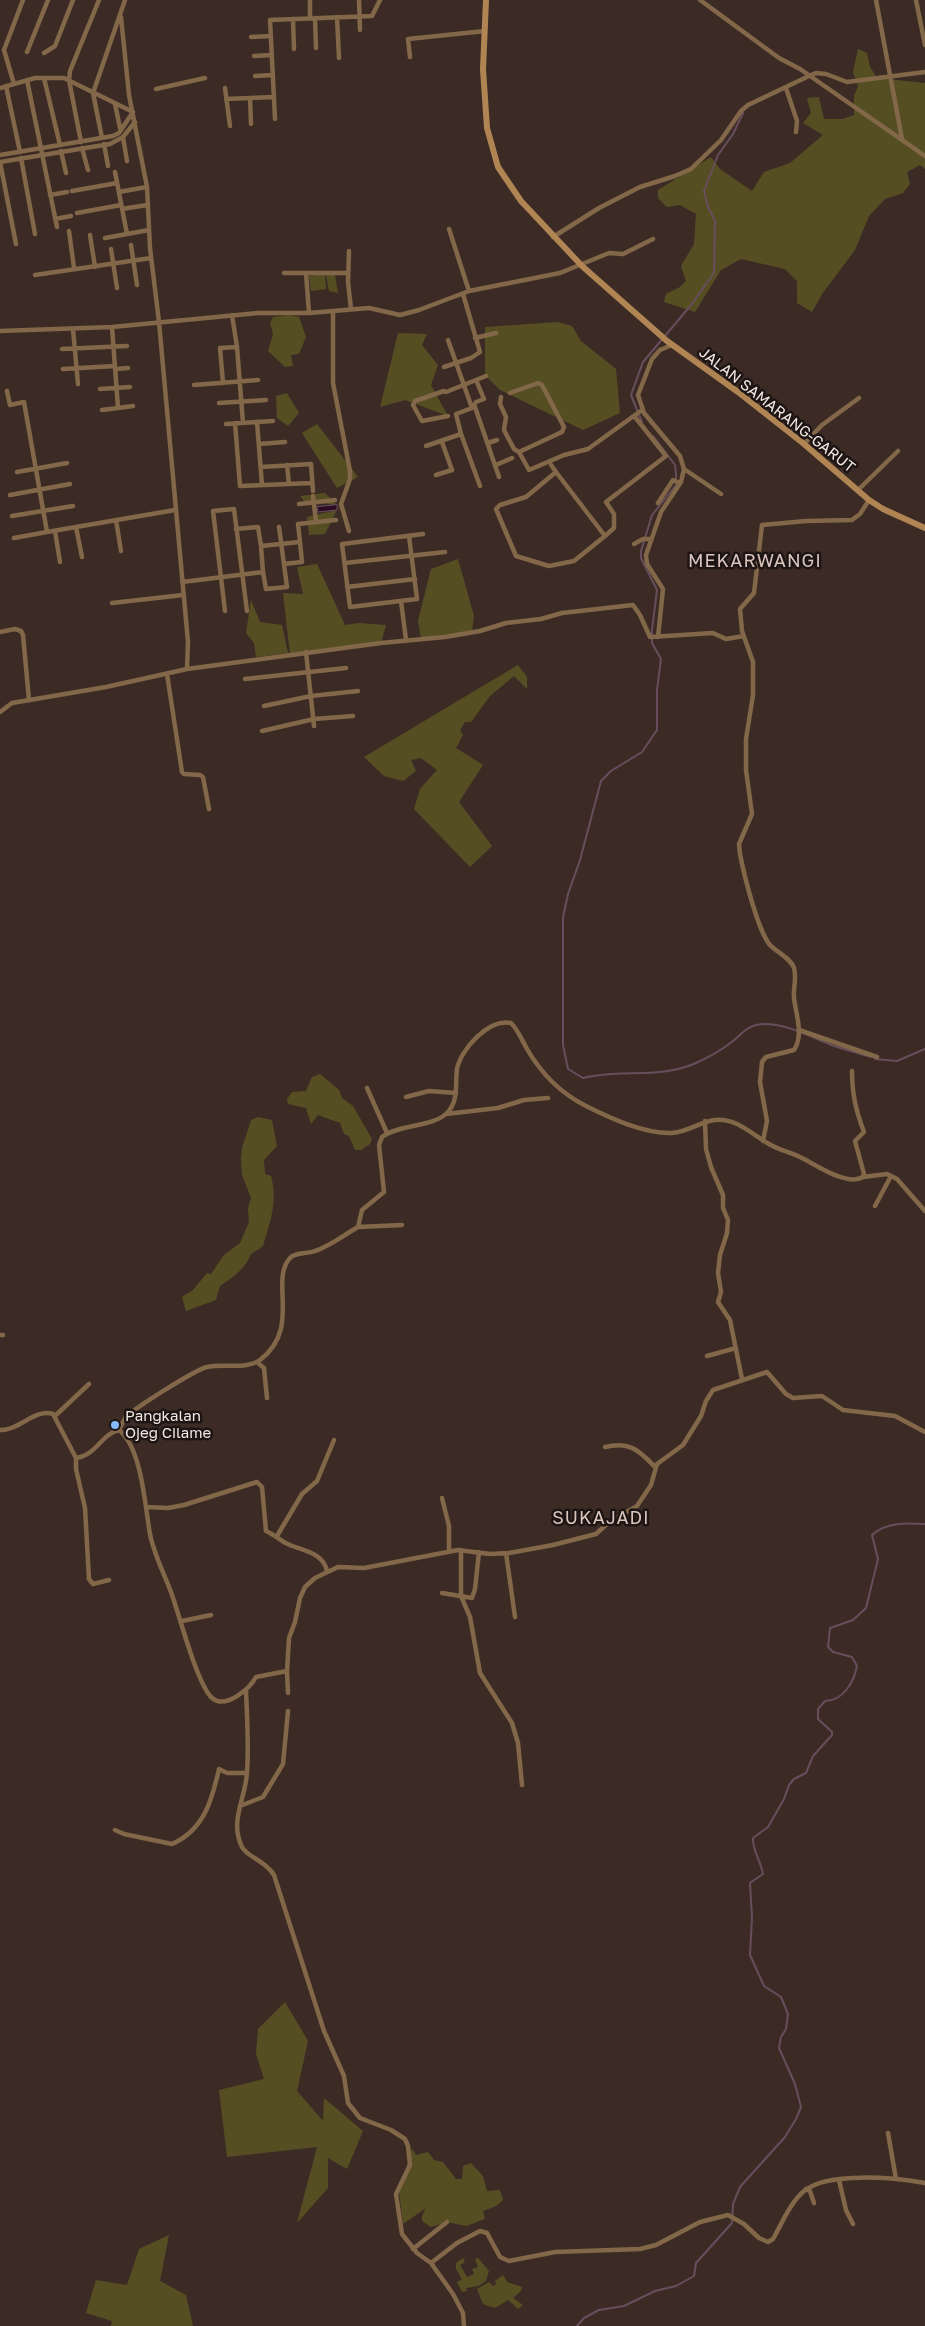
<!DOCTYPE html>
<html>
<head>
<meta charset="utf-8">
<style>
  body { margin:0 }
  canvas { display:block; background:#3c2b25 }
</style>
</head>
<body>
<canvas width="925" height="2326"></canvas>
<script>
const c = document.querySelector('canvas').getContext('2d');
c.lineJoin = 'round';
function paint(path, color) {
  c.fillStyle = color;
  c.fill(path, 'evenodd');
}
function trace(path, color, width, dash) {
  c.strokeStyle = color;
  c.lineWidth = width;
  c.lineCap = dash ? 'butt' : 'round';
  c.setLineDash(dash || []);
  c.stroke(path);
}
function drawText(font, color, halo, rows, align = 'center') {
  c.font = font + ' "Golos Text",sans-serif';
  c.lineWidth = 5;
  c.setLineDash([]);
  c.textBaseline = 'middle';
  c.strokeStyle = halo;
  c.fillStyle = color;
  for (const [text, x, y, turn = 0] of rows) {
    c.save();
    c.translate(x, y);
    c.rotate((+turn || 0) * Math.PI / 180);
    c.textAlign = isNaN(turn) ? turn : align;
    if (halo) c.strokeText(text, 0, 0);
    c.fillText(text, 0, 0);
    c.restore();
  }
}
const green = new Path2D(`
  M 858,49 L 867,53 L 870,67 L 877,78 L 925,83 L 925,169 L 920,165 L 907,172 L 910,184 L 903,193 L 885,199 L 869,216 L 855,250 L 822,294 L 812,312 L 797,303 L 797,281 L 785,269 L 741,259 L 721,270 L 695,312 L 664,302 L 666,294 L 680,287 L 686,281 L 681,266 L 694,244 L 696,214 L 680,205 L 667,207 L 658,198 L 658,190 L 711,157 L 720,169 L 752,191 L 764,172 L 790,163 L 823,135 L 803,123 L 811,113 L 807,98 L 819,97 L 824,119 L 843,119 L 854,115 L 854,96 L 858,86 L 853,72 Z
  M 325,274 L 326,289 L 311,291 L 309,276 Z
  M 326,274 L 335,275 L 338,293 L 329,291 Z
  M 289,315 L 299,317 L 306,337 L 299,354 L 291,355 L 293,366 L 285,367 L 268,351 L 273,334 L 270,323 L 273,317 Z
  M 558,322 L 572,326 L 581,341 L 616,369 L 620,413 L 583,430 L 500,390 L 485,375 L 485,327 Z
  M 398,333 L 427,334 L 422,345 L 438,365 L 431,385 L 448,416 L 405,400 L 380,407 Z
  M 287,393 L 299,413 L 288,426 L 277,418 L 276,396 Z
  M 317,424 L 358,477 L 337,488 L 302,433 Z
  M 325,493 L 337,505 L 304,501 L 300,496 Z
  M 337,510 L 325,534 L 309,535 L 307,517 Z
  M 458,559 L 474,616 L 472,632 L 421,638 L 418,621 L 431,569 Z
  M 317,564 L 345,625 L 359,623 L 386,625 L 381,643 L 290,654 L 283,593 L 303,594 L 297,567 Z
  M 251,600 L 260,622 L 282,625 L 288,653 L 256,657 L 254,643 L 246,633 Z
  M 518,665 L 527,677 L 527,689 L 514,676 L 490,696 L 471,722 L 465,722 L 460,730 L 463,735 L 456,748 L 483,765 L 459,802 L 492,846 L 470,867 L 414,809 L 420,789 L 437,770 L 421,758 L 411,760 L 416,771 L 403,781 L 384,776 L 364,757 Z
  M 320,1074 L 339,1090 L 342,1098 L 353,1106 L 372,1139 L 370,1144 L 361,1150 L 355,1150 L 349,1136 L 344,1134 L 340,1123 L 318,1115 L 311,1124 L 306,1108 L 288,1104 L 287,1099 L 292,1092 L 306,1091 L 312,1077 Z
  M 258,1117 L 272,1120 L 277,1146 L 264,1160 L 265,1174 L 271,1176 C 278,1202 270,1222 263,1246 L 250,1255 C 248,1266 230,1280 220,1286 L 216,1300 L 186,1311 L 182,1297 L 193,1290 L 207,1273 L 211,1274 L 224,1255 L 240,1243 L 249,1222 L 248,1208 L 251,1198 L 242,1175 L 241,1159 L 242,1148 L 251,1120 Z
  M 285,2002 L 308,2041 L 297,2091 L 323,2121 L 324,2098 L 363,2131 L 347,2169 L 328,2158 L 328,2188 L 297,2223 L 317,2147 L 227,2157 L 219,2090 L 264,2079 L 256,2054 L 258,2029 Z
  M 412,2148 L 416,2155 L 428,2152 L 434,2160 L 443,2162 L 456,2179 L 462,2179 L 463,2166 L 471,2163 L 483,2176 L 487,2191 L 500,2190 L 503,2200 L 496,2206 L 483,2211 L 485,2219 L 466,2226 L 447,2222 L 431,2227 L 422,2221 L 422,2216 L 426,2208 L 403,2224 L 399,2192 Z
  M 169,2235 L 160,2281 L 186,2295 L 193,2326 L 111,2326 L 112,2321 L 86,2313 L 96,2280 L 127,2285 L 139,2249 Z
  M 463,2258 L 465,2262 L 460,2265 L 467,2277 L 474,2274 L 472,2269 L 478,2267 L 475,2259 L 478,2258 L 489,2271 L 486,2281 L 478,2286 L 466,2288 L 467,2291 L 462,2292 L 457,2282 L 462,2279 L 456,2269 L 456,2263 Z
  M 503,2275 L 507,2282 L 522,2287 L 521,2291 L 513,2298 L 523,2305 L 518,2309 L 508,2300 L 495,2308 L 483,2304 L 477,2289 L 489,2282 L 493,2286 L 496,2284 L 495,2281 Z`);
const water = new Path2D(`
  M 337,505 L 337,510 L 318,512 L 317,507 Z`);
const stream = new Path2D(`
  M 642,422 L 631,395 L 643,362 L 691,305 L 714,273 L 715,221 L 708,207 L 704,191 L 718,155 L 733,134 L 743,113
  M 653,436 L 675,465 L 676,474 L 676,485 L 652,515 L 641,551 L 641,558 L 657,590 L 652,630 L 652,643 L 661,659 L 657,690 L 657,730 L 642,752 L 611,771 L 601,781 L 580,860 L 568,894 L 563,917 L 563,1045 L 568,1069 L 583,1078 C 620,1069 660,1079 696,1063 C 707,1058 720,1051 729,1044 C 742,1035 746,1024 765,1024 C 788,1024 813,1038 834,1046 C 846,1050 858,1053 871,1057
  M 875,1059 L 897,1061 L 925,1049
  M 577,2326 L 584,2318 L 599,2310 L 624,2306 L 655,2291 L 676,2286 L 694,2276 L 696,2263 L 732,2223 L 733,2204 L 740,2187 L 785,2137 L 796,2119 L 801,2107 L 795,2084 L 779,2048 L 781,2037 L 786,2029 L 788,2014 L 781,1997 L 764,1986 L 750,1955 L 752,1918 L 750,1883 L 763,1874 C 761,1861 752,1850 753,1838 L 768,1827 L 784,1799 L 789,1785 L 794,1779 L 806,1773 L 813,1756 L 832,1735 L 832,1732 L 818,1719 L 818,1709 L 825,1701 C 843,1701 854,1682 857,1666 L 852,1657 L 833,1652 L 828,1647 L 830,1628 L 853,1620 L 866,1608 L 878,1559 L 872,1535 C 886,1522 907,1523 925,1524`);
const street = new Path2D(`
  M 310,0 L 310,18
  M 359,0 L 360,30
  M 700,0 L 779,58 L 800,69 L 925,156
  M 876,0 L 902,139
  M 916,0 L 925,45
  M 337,17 L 339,58
  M 315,18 L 316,48
  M 293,19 L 294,49
  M 251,37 L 271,36
  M 27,52 L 48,0
  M 44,53 L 55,46 L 73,0
  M 254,56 L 272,55
  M 410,57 L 408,39 L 485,31
  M 255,76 L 273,75
  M 44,78 L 60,145
  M 27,80 L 57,227
  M 14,84 L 4,50 L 23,0
  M 6,86 L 20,152
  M 0,88 L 35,78 L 64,78 L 133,112 L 119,133 L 113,136 L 0,155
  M 225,88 L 230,126
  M 786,88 L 797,121 L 796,132
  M 156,89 L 205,78
  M 250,98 L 251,124
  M 226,99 L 274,97
  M 115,104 L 120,128
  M 275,119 L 270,20 L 372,16 L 380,0
  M 123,137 L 127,161
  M 102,138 L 93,93 L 125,0
  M 81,142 L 69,80 L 70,71 L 99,0
  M 104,144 L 108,166
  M 82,148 L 88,170
  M 61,151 L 66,173
  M 21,158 L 35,234
  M 0,162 L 110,144 L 123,137 L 135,122
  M 0,162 L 16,244
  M 115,172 L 127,234
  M 72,191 L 117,183
  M 119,192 L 147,187
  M 50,195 L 67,192
  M 122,209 L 147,205
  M 77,213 L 121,205
  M 55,219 L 71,216
  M 449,229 L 469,291
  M 69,231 L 74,268
  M 90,235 L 95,267
  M 553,237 L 599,208 L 640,187 L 675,176 L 691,169 L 721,140 L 741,111 L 748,105 L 809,76 L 816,73 L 826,74 L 847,82 L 925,72
  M 105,238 L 149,230
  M 131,245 L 137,285
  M 111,249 L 117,288
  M 349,251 L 348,282 L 351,309
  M 284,273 L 348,273
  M 306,273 L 309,313
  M 35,275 L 151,258
  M 333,311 L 333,383 L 350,471 L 350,479 L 341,504 L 349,531
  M 232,315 L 237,347 L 243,423
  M 73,329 L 78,384
  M 0,331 L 112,327 L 258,313 L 309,313 L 369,308 L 400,315 L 419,310 L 469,291 L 560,273 L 609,253 L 623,254 L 653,239
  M 475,338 L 496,333
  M 448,340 L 472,408 L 456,414 L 461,434 L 480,486
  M 62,349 L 127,346
  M 444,367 L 471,358 L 480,352 L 463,294
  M 63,369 L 115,366
  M 116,369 L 128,368
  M 223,383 L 220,348 L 237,347
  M 194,385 L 258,380
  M 100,389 L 130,387
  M 7,391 L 10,405 L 24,402 L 47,532 L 175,510
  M 510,393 L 538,383 L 542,385 L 564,427 L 562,432 L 519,452
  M 501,397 L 500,404 L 506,417 L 504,430 L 514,449 L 519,452 L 529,470 L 564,455 L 588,449 L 642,410
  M 219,403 L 266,400
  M 473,407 L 476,402 L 484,399 L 476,380
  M 475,407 L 499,477
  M 118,408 L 133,406
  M 102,410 L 118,408 L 112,327
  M 448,416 L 422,421 L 413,405 L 415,401 L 444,391 L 446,392 L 486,376
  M 257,422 L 262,485
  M 235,423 L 240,486 L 312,483
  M 226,424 L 273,421
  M 488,443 L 497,440
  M 259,444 L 285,442
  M 804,444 L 822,425 L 859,398
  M 426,446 L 461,434
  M 287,465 L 289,484
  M 496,465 L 512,458
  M 551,465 L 556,472
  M 261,467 L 311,464 L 313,491
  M 684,469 L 721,494
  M 17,472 L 67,463
  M 436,475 L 452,470 L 442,442
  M 858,490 L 898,451
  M 10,495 L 70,484
  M 313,496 L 316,522
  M 658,503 L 673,480 L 680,483
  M 299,504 L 335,500
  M 12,516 L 73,506
  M 116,520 L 121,551
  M 76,527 L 82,557
  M 236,529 L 258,527 L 261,546
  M 55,531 L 60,562
  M 409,536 L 417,599 L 350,607 L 342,544 L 423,534
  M 605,536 L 574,561 L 549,566 L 516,556 L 496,509 L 500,505 L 526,497 L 556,472 L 605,536 L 614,528 L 614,514 L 606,502 L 666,456 L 635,417
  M 14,538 L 47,532
  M 300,542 L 298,524 L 336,520
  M 634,544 L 643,539 L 651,539
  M 345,563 L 445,552
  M 263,572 L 266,589 L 287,587 L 279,527
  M 182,582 L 263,572 L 261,546 L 300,542 L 302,562 L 284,564
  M 347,587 L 415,579
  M 401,601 L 406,640
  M 112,603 L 183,595
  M 225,611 L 213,511 L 234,509 L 247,611
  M 0,632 L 15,629 L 21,631 L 23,635 L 29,700
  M 658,637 L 663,589 L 647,564 L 646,555 L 661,512 L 681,482 L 684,469 L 680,456 L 644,413 L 638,395 L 652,359 L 660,350 L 672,345
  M 306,652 L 314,726
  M 187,669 L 381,643 L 445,637 L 480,631 L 506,623 L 541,619 L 562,613 L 633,605 L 640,615 L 650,637 L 713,633 L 726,639 L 744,636
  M 167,674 L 182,772 L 184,774 L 200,775 L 203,777 L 209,809
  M 245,679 L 346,668
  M 264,706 L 311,696 L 358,691
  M 0,712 L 12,703 L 106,687 L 187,669 L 188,642 L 159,322 L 150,248 L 147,187 L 129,95 L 121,17
  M 262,731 L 314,719 L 353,716
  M 799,1030 L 877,1057
  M 367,1088 L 387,1133
  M 406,1097 L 429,1091 L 456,1093
  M 446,1114 L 498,1108 L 524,1100 L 548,1098
  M 705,1121 L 706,1149 L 711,1167 L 723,1195 L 723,1208 L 728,1220 L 727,1233 L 720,1255 L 718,1273 L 721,1292 L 718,1302 L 730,1320 L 742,1379
  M 763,1141 L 767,1121 L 760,1082 L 762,1062 L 766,1057 L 794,1050 C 804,1035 796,1015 794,998 C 793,988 797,978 794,968 C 791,958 776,952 769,944 C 757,927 744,875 740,854 L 739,844 L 752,814 L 746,770 L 746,739 L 753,695 L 753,662 L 742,631 L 740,609 L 754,593 L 762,525 L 806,521 L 852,520 L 860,514 L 869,500
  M 891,1176 L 897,1179 L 925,1211
  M 863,1177 L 887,1174 L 891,1176 L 875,1206
  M 358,1227 L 402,1225
  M 0,1335 L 3,1335
  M 707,1356 L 736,1348
  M 257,1362 L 264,1368 L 267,1398
  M 56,1415 L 89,1384
  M 0,1430 C 19,1431 35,1408 53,1414 L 76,1458 C 97,1455 101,1434 119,1430 C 142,1448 145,1507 150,1534 C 154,1555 165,1575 172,1595 C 180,1617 197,1684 212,1698 C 226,1710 250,1688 256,1677 L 287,1671 L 289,1638 L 295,1622 L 300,1598 L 305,1587 L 315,1578 L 338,1567 L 364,1568 L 458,1550 L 490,1554 L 509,1553 L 553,1545 L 596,1534 L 609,1522 L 637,1506 L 651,1485 L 657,1464 L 683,1445 L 701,1416 L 706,1401 L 713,1390 L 767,1372 L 786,1394 L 793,1398 L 822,1396 L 843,1410 L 895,1416 L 925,1432
  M 119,1430 C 121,1426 123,1421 126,1417 C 136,1407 195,1370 207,1367 C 223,1363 246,1370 260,1360 C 302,1328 269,1281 290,1258 C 295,1252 307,1254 315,1251 C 330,1246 344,1235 358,1227 L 362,1210 L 384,1192 L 379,1145 L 382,1137 C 400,1124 433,1127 447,1113 C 459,1101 455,1084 457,1069 C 461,1049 489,1018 511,1023 C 518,1030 522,1040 527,1049 C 541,1073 560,1093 586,1106 C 610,1118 644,1134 672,1133 C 697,1131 709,1111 737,1124 C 748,1129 758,1138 769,1144 C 779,1150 790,1152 800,1157 C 815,1164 847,1187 863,1177 L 864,1174 L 855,1141 L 864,1132 C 856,1111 852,1094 852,1071
  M 605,1447 C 629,1441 639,1450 655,1467
  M 76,1458 L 76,1469 L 85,1508 L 89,1579 L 93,1584 L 109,1580
  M 442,1498 L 449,1526 L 449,1551
  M 147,1507 L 168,1508 L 184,1505 L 257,1482 L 262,1487 L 266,1531 C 275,1535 282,1542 290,1545 C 304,1551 323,1553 327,1571
  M 277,1536 L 302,1494 L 317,1481 L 334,1440
  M 461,1550 L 461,1596 L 470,1617 L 480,1673 L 512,1723 L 518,1743 L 522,1785
  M 506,1553 L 515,1617
  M 442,1593 L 472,1598 L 475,1589 L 479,1552
  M 182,1621 L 211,1615
  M 287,1671 L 288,1693
  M 246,1690 C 247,1717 249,1745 247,1772 C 246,1798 229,1821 242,1847 C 248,1858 265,1860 274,1875 L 324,2031 L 344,2076 L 348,2103 L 360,2118 L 391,2130 L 405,2139 L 408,2146 L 410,2165 L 396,2194 L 402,2234 L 417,2253 L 431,2263 L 453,2294 L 463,2313 L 464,2326
  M 240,1806 L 263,1797 L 283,1764 L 288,1711
  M 115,1830 L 124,1834 L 172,1844 C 204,1830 212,1800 219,1769 L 227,1773 L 247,1773
  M 888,2133 L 896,2179
  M 839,2180 L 846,2210 L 853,2224
  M 806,2189 L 810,2191 L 814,2203
  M 413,2249 L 447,2222
  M 431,2263 L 457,2243 L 480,2231 L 487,2233 L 500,2257 L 509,2261 L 555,2252 L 640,2249 L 656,2245 L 700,2222 L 728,2215 L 744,2224 L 759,2238 L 768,2242 L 773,2239 C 782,2223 790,2203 804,2191 C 828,2171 896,2178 925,2183`);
const secondary = new Path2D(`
  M 486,0 L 483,69 L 487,128 L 498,167 L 521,201 L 582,266 L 667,341 L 738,392 L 804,444 L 869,500 L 883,509 L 925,528`);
const markers = [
  [115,1425,5,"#84bcfb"]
];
const streetNames = [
  ["JALAN SAMARANG-GARUT",777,410,38]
];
const poiNames = [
  ["Pangkalan",125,1416],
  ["Ojeg Cilame",125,1433]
];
const quarterNames = [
  ["MEKARWANGI",755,561],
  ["SUKAJADI",601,1518]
];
paint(green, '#564e23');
paint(water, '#2d0c23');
trace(water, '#684e5d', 1);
trace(stream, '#684e5d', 2);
trace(street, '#826748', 4.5);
trace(secondary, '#b08553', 6);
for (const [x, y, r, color] of markers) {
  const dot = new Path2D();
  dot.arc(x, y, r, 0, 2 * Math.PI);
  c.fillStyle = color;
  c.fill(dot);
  trace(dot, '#1d1513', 2);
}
drawText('15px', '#f3e7e3', '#1d1513', streetNames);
drawText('15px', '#f3e7e3', '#1d1513', poiNames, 'left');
c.letterSpacing = '1px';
drawText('18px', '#dac4bc', '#1d1513', quarterNames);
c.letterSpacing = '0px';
</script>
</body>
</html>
